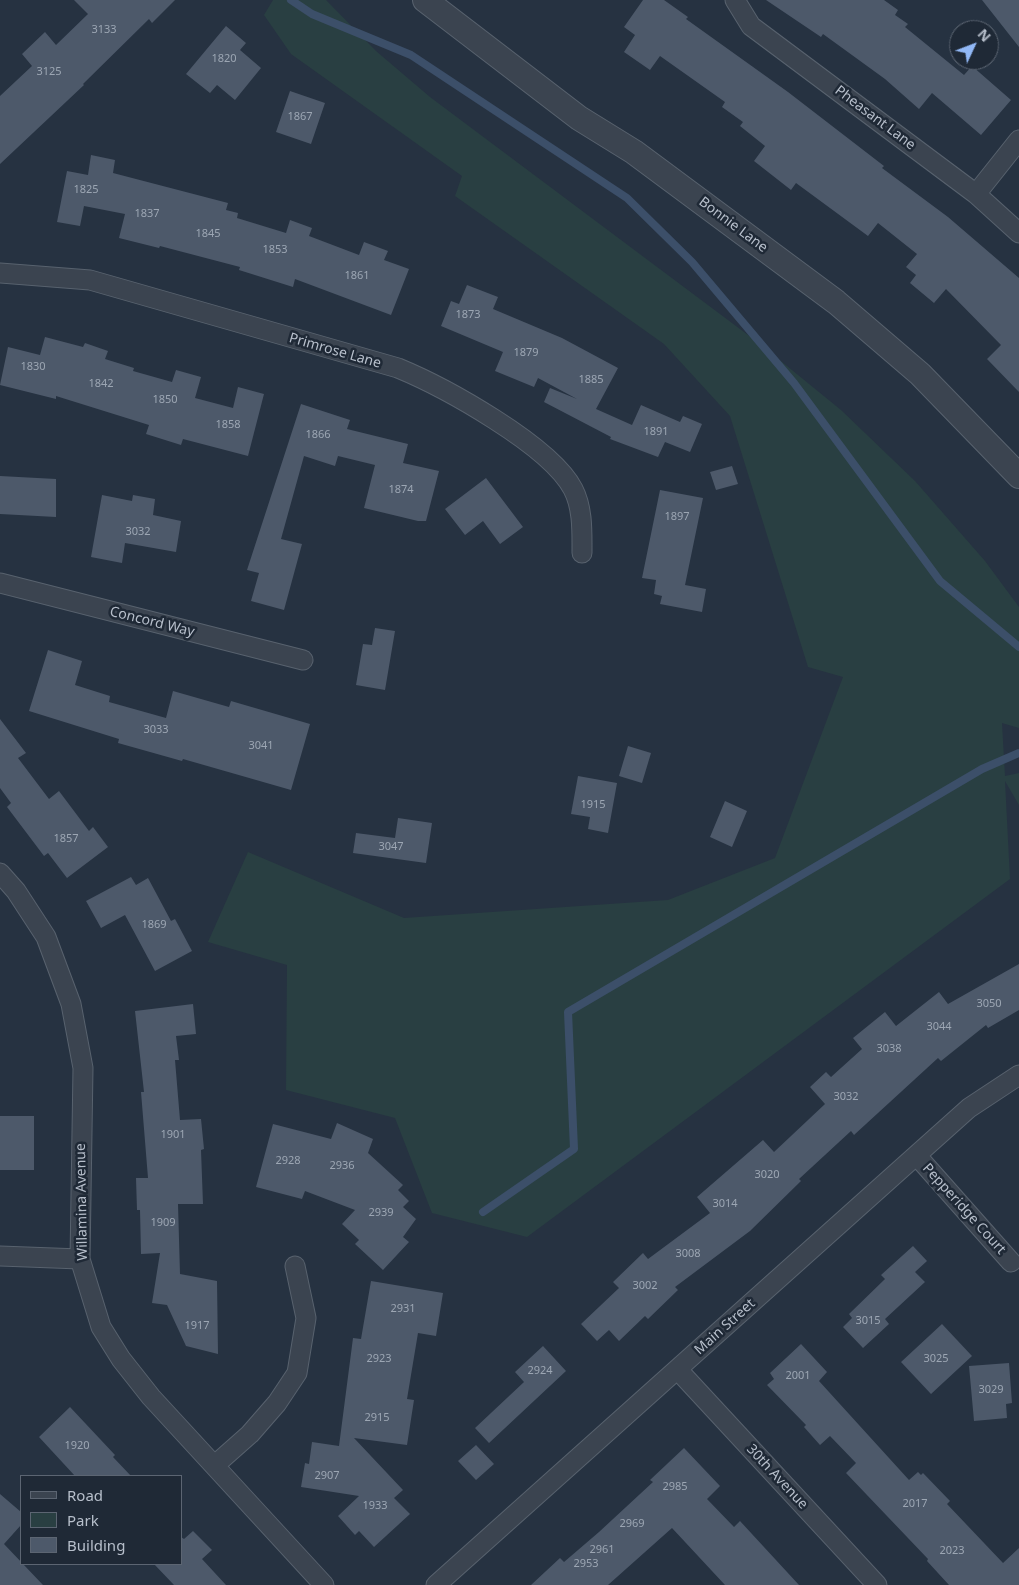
<!DOCTYPE html>
<html>
<head>
<meta charset="utf-8">
<style>
  body { margin:0 }
  #map { position:relative; width:1019px; height:1585px; overflow:hidden; background:#263241; font-family:"Noto Sans",sans-serif }
  canvas { display:block }
  .legend { position:absolute; left:20px; top:1475px; width:162px; height:90px; box-sizing:border-box; background:#1f2936; border:1px solid #5c6572; margin:0; padding:6px 9px; list-style:none; font-size:15px; color:#b7bfcb }
  .legend li { display:flex; align-items:center; gap:10px; height:25px }
  .legend b { width:25px; border:1px solid #5c6572 }
  .north { position:absolute; left:949px; top:20px; width:50px; height:50px; box-sizing:border-box; background:#1f2936; border:1px solid #5c6572; border-radius:50%; rotate:47deg; font-size:14px; font-weight:700; line-height:20px; text-align:center; color:#b7bfcb }
  .north::after { content:''; display:block; margin:auto; width:18px; height:22px; background:#91b8f6; clip-path:polygon(50% 0,100% 100%,50% 72%,0 100%) }
</style>
</head>
<body>
<div id="map">
<canvas width="1019" height="1585"></canvas>
<ul class="legend">
<li><b style="height:6px;background:#3b4450"></b>Road</li>
<li><b style="height:14px;background:#293f42"></b>Park</li>
<li><b style="height:14px;background:#4d596a"></b>Building</li>
</ul>
<div class="north">N</div>
</div>
<script>
const c = document.querySelector('canvas').getContext('2d');
c.lineJoin = 'round';
function paint(path, color) {
  c.fillStyle = color;
  c.fill(path, 'evenodd');
}
function trace(path, color, width, dash) {
  c.strokeStyle = color;
  c.lineWidth = width;
  c.lineCap = dash ? 'butt' : 'round';
  c.setLineDash(dash || []);
  c.stroke(path);
}
function drawText(font, color, halo, rows, align = 'center') {
  c.font = font + ' "Noto Sans",sans-serif';
  c.lineWidth = 5;
  c.setLineDash([]);
  c.textBaseline = 'middle';
  c.strokeStyle = halo;
  c.fillStyle = color;
  for (const [text, x, y, turn = 0] of rows) {
    c.save();
    c.translate(x, y);
    c.rotate((+turn || 0) * Math.PI / 180);
    c.textAlign = isNaN(turn) ? turn : align;
    if (halo) c.strokeText(text, 0, 0);
    c.fillText(text, 0, 0);
    c.restore();
  }
}
const green = new Path2D(`
  M 273,0 L 326,0 L 376,51 L 430,97 L 760,344 L 841,410 L 915,481 L 985,561 L 1019,607 L 1019,728 L 1002,723 L 1005,776 L 1019,773 L 1019,805 L 1005,781 L 1010,879 L 527,1237 L 432,1213 L 395,1118 L 286,1090 L 287,965 L 208,942 L 248,852 L 404,918 L 668,900 L 775,858 L 843,677 L 808,667 L 730,416 L 664,344 L 455,196 L 462,176 L 291,54 L 264,15 Z`);
const stream = new Path2D(`
  M 291,0 L 312,14 L 411,55 L 627,198 L 692,262 L 794,383 L 940,581 L 1019,647
  M 483,1212 L 574,1149 L 568,1012 L 982,769 L 1019,753`);
const building = new Path2D(`
  M 74,0 L 175,0 L 152,23 L 149,19 L 83,84 L 84,85 L 0,164 L 0,96 L 32,66 L 22,54 L 45,32 L 56,45 L 88,14 Z
  M 643,0 L 664,0 L 688,17 L 686,19 L 788,92 L 884,166 L 882,168 L 948,217 L 1019,278 L 1019,392 L 987,359 L 1001,345 L 946,289 L 934,303 L 910,283 L 916,275 L 906,267 L 917,254 L 878,223 L 868,236 L 796,183 L 791,190 L 754,161 L 765,146 L 740,126 L 743,122 L 722,107 L 725,102 L 660,56 L 650,70 L 624,52 L 635,35 L 624,27 Z
  M 766,0 L 884,0 L 898,10 L 895,15 L 908,24 L 905,27 L 964,75 L 972,66 L 1011,100 L 981,135 L 932,93 L 919,109 L 885,79 L 823,34 L 821,37 Z
  M 982,0 L 1019,0 L 1019,47 Z
  M 226,26 L 246,43 L 240,50 L 261,68 L 235,100 L 217,85 L 210,93 L 186,74 Z
  M 290,91 L 325,103 L 311,144 L 276,132 Z
  M 91,155 L 115,160 L 113,173 L 228,203 L 226,210 L 238,213 L 237,218 L 286,233 L 290,220 L 312,228 L 309,236 L 359,255 L 364,242 L 388,251 L 384,260 L 409,269 L 391,315 L 295,279 L 293,287 L 239,270 L 240,267 L 160,246 L 159,248 L 119,238 L 125,214 L 84,206 L 80,226 L 57,222 L 67,171 L 88,175 Z
  M 467,285 L 498,297 L 493,309 L 562,338 L 618,368 L 596,409 L 632,425 L 641,405 L 680,422 L 683,416 L 702,424 L 690,452 L 665,442 L 658,457 L 610,439 L 611,437 L 544,402 L 550,388 L 577,399 L 538,378 L 534,387 L 495,371 L 503,352 L 441,326 L 451,301 L 459,304 Z
  M 45,337 L 83,347 L 85,343 L 108,351 L 105,359 L 134,368 L 133,371 L 172,382 L 176,370 L 201,377 L 195,398 L 233,408 L 238,387 L 264,394 L 248,456 L 183,439 L 181,445 L 146,434 L 149,425 L 56,396 L 56,399 L 0,385 L 8,347 L 40,355 Z
  M 301,404 L 350,420 L 347,429 L 408,444 L 403,463 L 439,471 L 426,521 L 418,521 L 364,508 L 375,465 L 338,456 L 335,466 L 304,456 L 281,539 L 302,544 L 284,610 L 251,601 L 259,573 L 247,570 Z
  M 732,466 L 738,484 L 716,490 L 710,472 Z
  M 0,476 L 56,479 L 56,517 L 0,514 Z
  M 486,478 L 523,527 L 500,544 L 483,521 L 465,535 L 445,509 Z
  M 660,490 L 703,498 L 685,585 L 706,589 L 702,612 L 660,604 L 662,596 L 654,594 L 656,580 L 642,578 Z
  M 102,495 L 132,501 L 133,495 L 155,499 L 153,515 L 181,521 L 176,552 L 125,543 L 122,563 L 91,557 Z
  M 375,628 L 395,631 L 385,690 L 356,685 L 363,644 L 372,645 Z
  M 48,650 L 82,661 L 75,685 L 110,696 L 109,702 L 166,718 L 173,691 L 229,707 L 231,701 L 310,724 L 291,790 L 183,759 L 182,761 L 118,743 L 119,739 L 29,711 Z
  M 0,719 L 26,753 L 18,758 L 49,799 L 59,791 L 89,831 L 93,827 L 108,847 L 67,878 L 48,853 L 44,856 L 7,807 L 11,803 L 0,788 Z
  M 628,746 L 651,753 L 642,783 L 619,776 Z
  M 578,776 L 617,783 L 608,833 L 588,829 L 590,817 L 571,814 Z
  M 725,801 L 747,811 L 732,847 L 710,837 Z
  M 398,818 L 432,823 L 426,863 L 353,853 L 356,833 L 395,838 Z
  M 131,877 L 136,885 L 148,878 L 171,921 L 175,919 L 192,951 L 155,971 L 125,915 L 101,928 L 86,901 Z
  M 1019,964 L 1019,1010 L 988,1028 L 986,1025 L 941,1061 L 938,1058 L 854,1135 L 851,1131 L 799,1179 L 801,1181 L 750,1231 L 675,1287 L 678,1290 L 648,1319 L 645,1316 L 619,1341 L 609,1330 L 597,1341 L 581,1324 L 619,1288 L 613,1282 L 643,1253 L 648,1259 L 710,1213 L 697,1197 L 763,1140 L 774,1152 L 825,1104 L 810,1087 L 826,1072 L 831,1077 L 862,1049 L 853,1038 L 885,1012 L 896,1026 L 939,992 L 948,1004 Z
  M 193,1004 L 196,1034 L 176,1036 L 179,1060 L 175,1060 L 180,1120 L 201,1119 L 204,1149 L 201,1150 L 203,1204 L 178,1204 L 180,1274 L 217,1281 L 218,1354 L 186,1346 L 167,1305 L 152,1303 L 160,1253 L 141,1254 L 140,1210 L 137,1210 L 136,1178 L 148,1178 L 141,1092 L 144,1092 L 135,1011 Z
  M 0,1116 L 34,1116 L 34,1170 L 0,1170 Z
  M 337,1123 L 373,1139 L 368,1153 L 403,1185 L 398,1190 L 409,1201 L 403,1207 L 416,1219 L 403,1237 L 409,1242 L 383,1270 L 355,1244 L 359,1240 L 342,1224 L 355,1210 L 305,1191 L 302,1199 L 256,1187 L 273,1124 L 331,1139 Z
  M 913,1246 L 927,1261 L 915,1272 L 925,1282 L 885,1319 L 889,1324 L 863,1348 L 843,1327 L 852,1318 L 849,1314 L 885,1279 L 881,1275 Z
  M 371,1281 L 443,1293 L 436,1336 L 418,1333 L 407,1399 L 414,1400 L 407,1445 L 354,1438 L 403,1490 L 394,1498 L 410,1514 L 374,1547 L 359,1531 L 355,1535 L 338,1516 L 359,1496 L 301,1487 L 305,1463 L 309,1464 L 312,1442 L 339,1446 L 353,1338 L 361,1339 Z
  M 942,1324 L 972,1356 L 931,1394 L 901,1362 Z
  M 801,1344 L 827,1372 L 819,1381 L 909,1480 L 918,1472 L 921,1475 L 923,1473 L 950,1501 L 947,1504 L 1003,1563 L 1019,1548 L 1019,1585 L 949,1585 L 927,1561 L 928,1559 L 846,1473 L 856,1463 L 830,1436 L 820,1445 L 804,1427 L 806,1425 L 767,1385 L 774,1379 L 770,1373 Z
  M 543,1346 L 566,1371 L 489,1443 L 475,1428 L 524,1382 L 515,1372 Z
  M 1009,1363 L 1012,1403 L 1006,1404 L 1007,1418 L 974,1421 L 969,1366 Z
  M 70,1407 L 115,1455 L 113,1457 L 131,1476 L 75,1476 L 39,1437 Z
  M 476,1445 L 494,1464 L 476,1480 L 458,1461 Z
  M 684,1448 L 720,1486 L 707,1499 L 734,1527 L 740,1521 L 799,1585 L 725,1585 L 672,1528 L 608,1585 L 531,1585 L 560,1558 L 564,1562 L 599,1532 L 653,1482 L 650,1480 Z
  M 0,1494 L 21,1512 L 21,1525 L 4,1544 L 43,1585 L 0,1585 Z
  M 193,1531 L 212,1550 L 202,1559 L 226,1585 L 174,1585 L 154,1564 L 181,1564 L 181,1537 L 184,1539 Z`);
const minor = new Path2D(`
  M 735,0 L 751,26 L 976,194 L 1019,233
  M 976,194 L 1019,140
  M 0,273 L 90,280 L 398,368 C 444,387 550,445 573,489 C 583,508 582,532 582,553
  M 0,583 L 303,660
  M 0,873 L 16,891 L 46,937 L 71,1004 L 83,1068 L 80,1259 L 101,1327 L 121,1359 L 151,1397 L 324,1585
  M 917,1156 L 1011,1262
  M 0,1256 L 80,1259
  M 678,1370 L 877,1585
  M 215,1465 L 250,1434 L 277,1403 L 297,1373 L 306,1318 L 295,1266
  M 436,1585 L 969,1108 L 1019,1075`);
const tertiary = new Path2D(`
  M 425,0 L 579,118 L 634,152 L 836,302 L 920,374 L 1019,476`);
const numberNames = [
  ["3133",104,30],
  ["1820",224,59],
  ["3125",49,72],
  ["1867",300,117],
  ["1825",86,190],
  ["1837",147,214],
  ["1845",208,234],
  ["1853",275,250],
  ["1861",357,276],
  ["1873",468,315],
  ["1879",526,353],
  ["1830",33,367],
  ["1885",591,380],
  ["1842",101,384],
  ["1850",165,400],
  ["1858",228,425],
  ["1891",656,432],
  ["1866",318,435],
  ["1874",401,490],
  ["1897",677,517],
  ["3032",138,532],
  ["3033",156,730],
  ["3041",261,746],
  ["1915",593,805],
  ["1857",66,839],
  ["3047",391,847],
  ["1869",154,925],
  ["3050",989,1004],
  ["3044",939,1027],
  ["3038",889,1049],
  ["3032",846,1097],
  ["1901",173,1135],
  ["2928",288,1161],
  ["2936",342,1166],
  ["3020",767,1175],
  ["3014",725,1204],
  ["2939",381,1213],
  ["1909",163,1223],
  ["3008",688,1254],
  ["3002",645,1286],
  ["2931",403,1309],
  ["3015",868,1321],
  ["1917",197,1326],
  ["2923",379,1359],
  ["3025",936,1359],
  ["2924",540,1371],
  ["2001",798,1376],
  ["3029",991,1390],
  ["2915",377,1418],
  ["1920",77,1446],
  ["2907",327,1476],
  ["2985",675,1487],
  ["2017",915,1504],
  ["1933",375,1506],
  ["2969",632,1524],
  ["2961",602,1550],
  ["2023",952,1551],
  ["2953",586,1564]
];
const streetNames = [
  ["Pheasant Lane",875,118,37],
  ["Bonnie Lane",733,225,37],
  ["Primrose Lane",335,351,16],
  ["Concord Way",152,622,14],
  ["Willamina Avenue",82,1202,-91],
  ["Pepperidge Court",964,1209,48],
  ["Main Street",725,1327,-42],
  ["30th Avenue",777,1477,47]
];
paint(green, '#293f42');
trace(stream, '#3c4f69', 8);
paint(building, '#4d596a');
trace(minor, '#58626e', 21);
trace(tertiary, '#58626e', 26);
trace(minor, '#3b4450', 19);
trace(tertiary, '#3b4450', 24);
drawText('11px', '#9ca6b3', null, numberNames);
drawText('14px', '#b7bfcb', '#1f2936', streetNames);
</script>
</body>
</html>
